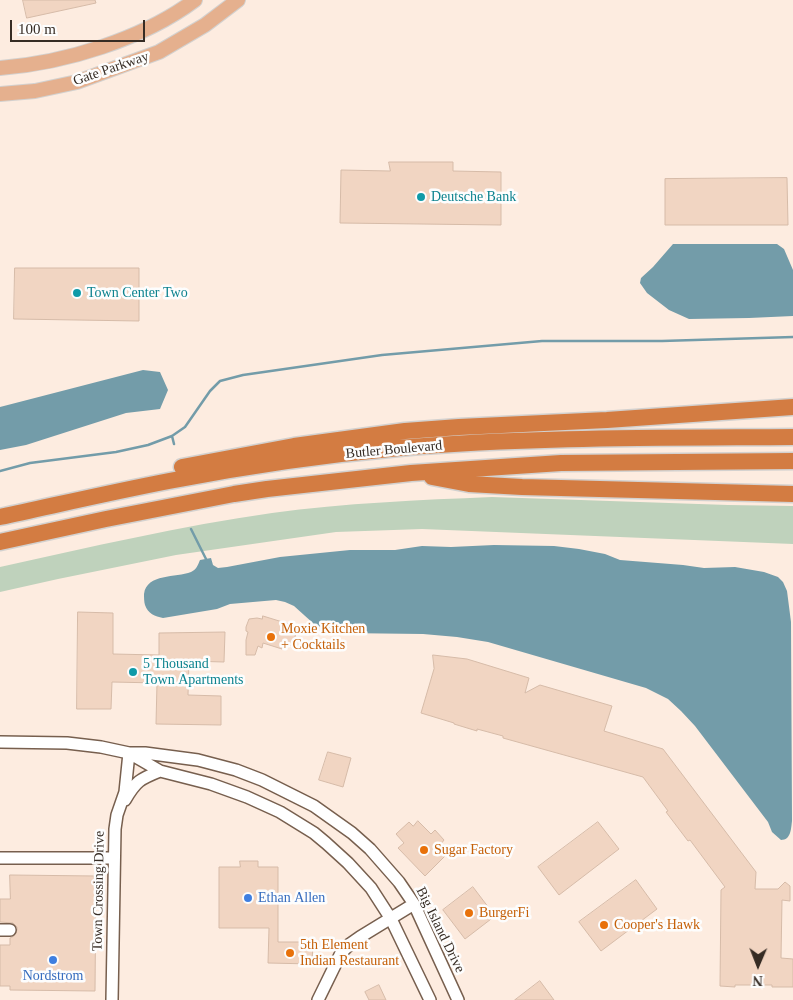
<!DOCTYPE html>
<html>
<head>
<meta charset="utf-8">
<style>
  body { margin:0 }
  #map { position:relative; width:793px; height:1000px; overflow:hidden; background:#fdece0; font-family:"Times New Roman",serif }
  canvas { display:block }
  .north { position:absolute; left:733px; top:940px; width:50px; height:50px; -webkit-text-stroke:4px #fdfdfd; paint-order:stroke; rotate:181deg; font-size:14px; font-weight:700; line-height:20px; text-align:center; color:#362c24 }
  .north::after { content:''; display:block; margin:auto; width:18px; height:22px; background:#362c24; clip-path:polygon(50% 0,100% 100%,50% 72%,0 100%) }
  .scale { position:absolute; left:10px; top:20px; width:135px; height:22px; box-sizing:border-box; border:2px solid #362c24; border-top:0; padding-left:6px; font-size:15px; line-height:18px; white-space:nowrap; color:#362c24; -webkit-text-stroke:4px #fdfdfd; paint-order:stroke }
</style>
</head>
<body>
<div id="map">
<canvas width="793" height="1000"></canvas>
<div class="north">N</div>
<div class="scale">100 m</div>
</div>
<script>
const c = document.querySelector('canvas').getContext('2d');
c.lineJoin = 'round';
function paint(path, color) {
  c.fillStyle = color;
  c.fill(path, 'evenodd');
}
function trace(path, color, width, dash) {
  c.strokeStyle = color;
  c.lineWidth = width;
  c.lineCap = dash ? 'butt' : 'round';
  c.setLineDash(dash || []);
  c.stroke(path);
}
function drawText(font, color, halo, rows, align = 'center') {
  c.font = font + ' "Times New Roman",serif';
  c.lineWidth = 5;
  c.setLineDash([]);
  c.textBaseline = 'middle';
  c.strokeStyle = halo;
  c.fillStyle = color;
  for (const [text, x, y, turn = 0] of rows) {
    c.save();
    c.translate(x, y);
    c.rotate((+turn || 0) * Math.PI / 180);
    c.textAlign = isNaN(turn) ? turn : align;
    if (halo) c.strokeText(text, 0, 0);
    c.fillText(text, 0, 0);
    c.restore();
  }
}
const green = new Path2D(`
  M 492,497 L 728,505 L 793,506 L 793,544 L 422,529 L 336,532 L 176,555 L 58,579 L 0,592 L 0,567 C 90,547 181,526 272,513 C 345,503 419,500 492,497 Z`);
const water = new Path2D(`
  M 673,244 L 777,244 L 784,249 L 793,270 L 793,316 L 749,318 L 689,319 L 669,310 L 647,293 L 640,283 L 641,278 L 653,267 Z
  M 143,370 L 160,372 L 168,390 L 160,409 L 126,413 L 26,445 L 0,450 L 0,407 Z
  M 494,545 L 554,546 L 579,549 L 605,554 L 620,560 L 683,565 L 704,568 L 735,567 L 764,572 L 778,577 L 783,582 L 787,591 L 791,622 L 792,821 C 791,829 791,840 781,840 L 772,832 L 768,822 L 695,726 L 681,711 L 668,699 L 646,688 L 488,642 L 457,637 L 423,634 L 341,633 L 328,630 L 314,624 L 294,606 L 285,602 L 276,600 L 230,604 L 217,609 L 163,618 C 155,616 148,614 145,605 C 144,602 144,597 144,594 C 147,573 176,578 191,572 C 196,570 198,565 200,560 L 211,558 L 213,565 L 218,568 L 227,567 L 280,557 L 350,550 L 395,550 L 422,546 L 451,547 Z`);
const stream = new Path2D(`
  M 172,436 L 174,444
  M 0,471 L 30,463 L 116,452 L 148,445 L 172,436 L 185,427 L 210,391 L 220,381 L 243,375 L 382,355 L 542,341 L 662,341 L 793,337
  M 191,529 L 206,559`);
const building = new Path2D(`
  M 23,0 L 95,0 L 96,3 L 27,18 Z
  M 389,162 L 453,162 L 453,171 L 501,172 L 501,225 L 340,223 L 341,170 L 390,171 Z
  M 787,178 L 788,225 L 665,225 L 665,179 Z
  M 15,268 L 139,268 L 139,321 L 14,319 Z
  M 78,612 L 113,613 L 113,654 L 159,655 L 159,633 L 225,632 L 224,662 L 189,661 L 188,695 L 221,696 L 221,725 L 156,724 L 157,683 L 112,682 L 111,709 L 77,709 Z
  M 263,616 L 289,624 L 287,631 L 296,634 L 292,646 L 283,643 L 282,649 L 263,643 L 262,648 L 258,646 L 255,655 L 246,655 L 246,640 L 248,632 L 246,631 L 246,627 L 249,619 L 257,618 L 262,619 Z
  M 433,655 L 467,659 L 529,678 L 525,693 L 540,685 L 612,706 L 604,731 L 663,749 L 756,872 L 755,889 L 778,889 L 785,882 L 790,886 L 790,901 L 782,900 L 781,958 L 793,959 L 793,987 L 772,987 L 772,985 L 735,985 L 735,987 L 720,986 L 721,890 L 725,887 L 690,840 L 688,841 L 666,812 L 668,811 L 643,777 L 503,738 L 503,736 L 477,729 L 477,731 L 454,724 L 454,723 L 421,713 L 434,669 Z
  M 328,752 L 351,758 L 343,787 L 319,780 Z
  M 418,821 L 431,834 L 435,830 L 444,840 L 441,844 L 449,852 L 425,876 L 398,848 L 404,843 L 396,834 L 409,822 L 413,826 Z
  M 598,822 L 619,849 L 559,895 L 538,867 Z
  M 240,861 L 258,861 L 258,867 L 278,867 L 278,942 L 313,942 L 312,964 L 268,963 L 269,928 L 219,928 L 219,867 L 240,867 Z
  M 10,875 L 96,876 L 95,991 L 10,990 L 10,986 L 0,986 L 0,945 L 10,945 L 10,938 L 14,936 L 17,930 L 17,927 L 13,923 L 0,922 L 0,899 L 10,899 Z
  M 636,880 L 657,909 L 601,951 L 579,922 Z
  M 473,887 L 495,916 L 465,939 L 443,910 Z
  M 540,981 L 554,1000 L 515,1000 Z
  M 379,985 L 386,1000 L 369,1000 L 365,992 Z`);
const minor = new Path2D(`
  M 0,742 L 67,743 L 101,747 L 129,753 L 145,753 L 198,760 L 236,770 L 262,780 L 314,806 L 352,833 L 370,849 L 399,882 L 414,904 L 458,1000
  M 129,753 L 160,771 L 211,784 L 247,797 L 280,812 L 314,833 L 326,843 L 348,863 L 371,888 L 391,919 L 430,1000
  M 125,800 C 136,781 140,779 160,771
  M 0,858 L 114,858
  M 0,930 L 10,930
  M 112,1000 L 115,829 L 117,815 L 125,792 L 129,753
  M 318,1000 L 341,953 L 350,944 L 360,937 L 414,904`);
const major = new Path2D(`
  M 0,68 C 65,63 143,39 195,0
  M 0,94 L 35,91 L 77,82 L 159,52 L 205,25 L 238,0`);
const highway = new Path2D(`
  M 182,467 L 294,446 L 405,431 L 459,427 L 607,420 L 793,407
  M 432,477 L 469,484 L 522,487 L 793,494
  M 0,517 C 56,505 112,492 169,481 C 245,466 322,455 399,448 C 530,437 662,438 793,437
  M 0,542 L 106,519 L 234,494 L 267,489 L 411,473 L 561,463 L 793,461`);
const markers = [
  [421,197,5,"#0f9aa8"],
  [77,293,5,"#0f9aa8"],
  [271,637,5,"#e8710a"],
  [133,672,5,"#0f9aa8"],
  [424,850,5,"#e8710a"],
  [248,898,5,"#3f7fe0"],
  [469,913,5,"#e8710a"],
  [604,925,5,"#e8710a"],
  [290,953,5,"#e8710a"],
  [53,960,5,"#3f7fe0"]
];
const streetNames = [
  ["Gate Parkway",111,69,-19],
  ["Butler Boulevard",394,450,-5],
  ["Town Crossing Drive",99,891,-89],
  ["Big Island Drive",440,930,64]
];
const cultureNames = [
  ["Deutsche Bank",431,197],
  ["Town Center Two",87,293],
  ["5 Thousand",143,664],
  ["Town Apartments",143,680]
];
const foodNames = [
  ["Moxie Kitchen",281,629],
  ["+ Cocktails",281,645],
  ["Sugar Factory",434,850],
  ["BurgerFi",479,913],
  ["Cooper's Hawk",614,925],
  ["5th Element",300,945],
  ["Indian Restaurant",300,961]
];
const shopNames = [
  ["Ethan Allen",258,898],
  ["Nordstrom",53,976,"center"]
];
paint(green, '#bfd2bc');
paint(water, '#739ca9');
trace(stream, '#739ca9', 2.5);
paint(building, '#f1d5c2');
trace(building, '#d6bba8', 1);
trace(minor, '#775f4e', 14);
trace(major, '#d3d1cf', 16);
trace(highway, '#d3d1cf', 19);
trace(minor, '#fff', 11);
trace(major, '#e5b08e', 14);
trace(highway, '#d37c42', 16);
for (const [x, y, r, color] of markers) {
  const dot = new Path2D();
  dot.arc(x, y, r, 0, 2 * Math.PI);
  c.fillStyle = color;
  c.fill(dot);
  trace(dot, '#fdfdfd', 2);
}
drawText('14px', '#362c24', '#fdfdfd', streetNames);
drawText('14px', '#0d838f', '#fdfdfd', cultureNames, 'left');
drawText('14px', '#c56008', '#fdfdfd', foodNames, 'left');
drawText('14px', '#366cbe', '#fdfdfd', shopNames, 'left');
</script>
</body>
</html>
